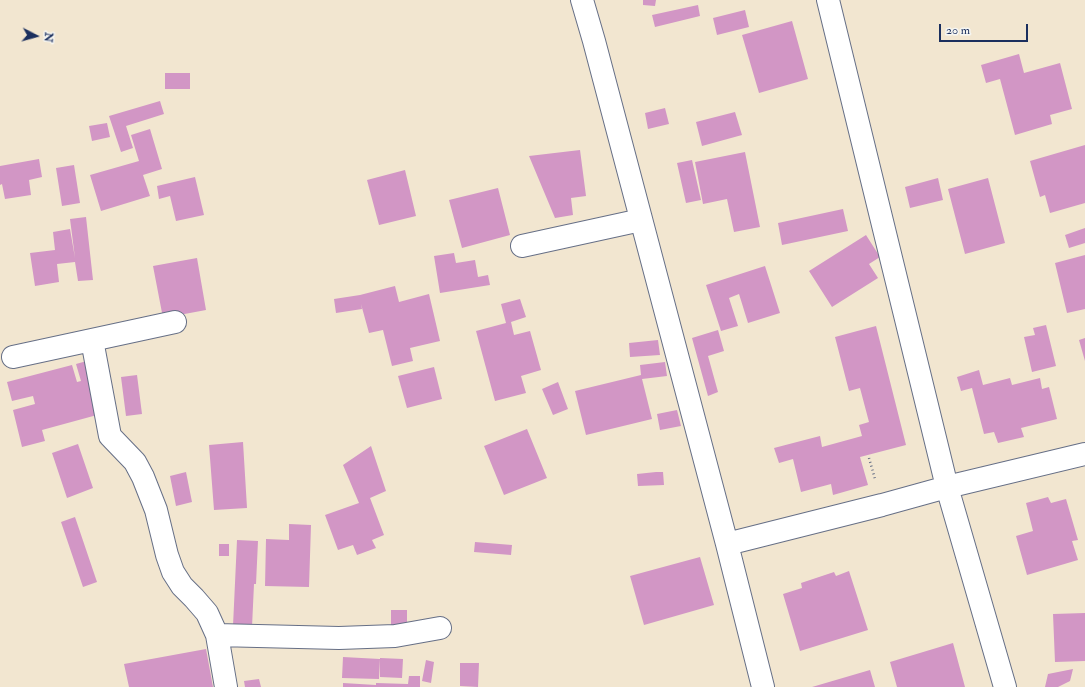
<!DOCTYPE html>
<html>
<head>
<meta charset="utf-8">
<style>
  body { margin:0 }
  #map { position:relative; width:1085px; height:687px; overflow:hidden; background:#f2e6d0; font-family:"IM FELL Double Pica",serif }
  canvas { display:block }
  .north { position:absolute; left:16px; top:16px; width:40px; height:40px; -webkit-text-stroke:3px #f6f6f2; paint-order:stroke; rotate:96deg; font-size:11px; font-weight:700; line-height:16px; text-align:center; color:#1b2f5e }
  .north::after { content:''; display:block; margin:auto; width:14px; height:18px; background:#1b2f5e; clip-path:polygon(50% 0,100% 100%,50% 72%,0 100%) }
  .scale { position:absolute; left:939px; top:24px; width:89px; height:18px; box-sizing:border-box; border:2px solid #1b2f5e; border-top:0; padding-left:5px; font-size:12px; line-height:14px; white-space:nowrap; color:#1b2f5e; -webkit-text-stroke:3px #f6f6f2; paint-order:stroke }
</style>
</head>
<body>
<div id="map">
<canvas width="1085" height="687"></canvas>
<div class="north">N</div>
<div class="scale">20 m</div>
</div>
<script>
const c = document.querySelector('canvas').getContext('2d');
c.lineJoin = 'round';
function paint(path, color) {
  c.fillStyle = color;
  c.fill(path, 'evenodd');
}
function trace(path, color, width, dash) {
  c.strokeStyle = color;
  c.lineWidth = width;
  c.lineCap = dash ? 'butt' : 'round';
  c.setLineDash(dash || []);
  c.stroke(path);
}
const building = new Path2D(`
  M 643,0 L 656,0 L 655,6 L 643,5 Z
  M 698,5 L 700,16 L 655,27 L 652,15 Z
  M 745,10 L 749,27 L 717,35 L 713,18 Z
  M 792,21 L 808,79 L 759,93 L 742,35 Z
  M 1019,54 L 1024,73 L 1060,63 L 1072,109 L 1050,115 L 1052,124 L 1015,135 L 1000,79 L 986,83 L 981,65 Z
  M 165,73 L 190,73 L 190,89 L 165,89 Z
  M 160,101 L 164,114 L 126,126 L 133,148 L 121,152 L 109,116 Z
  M 665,108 L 669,124 L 648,129 L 645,113 Z
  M 735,112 L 742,135 L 702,146 L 696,122 Z
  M 107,123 L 110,137 L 92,141 L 89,126 Z
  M 150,129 L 162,169 L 143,175 L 150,196 L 101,211 L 90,175 L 139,161 L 131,135 Z
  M 1085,145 L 1085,203 L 1050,213 L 1045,195 L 1040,197 L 1030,161 Z
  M 580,150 L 586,196 L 571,198 L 573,215 L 555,218 L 529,156 Z
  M 745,152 L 760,227 L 734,232 L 727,199 L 703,204 L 695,162 Z
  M 39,159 L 42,177 L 29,180 L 31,195 L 5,199 L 2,184 L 0,185 L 0,166 Z
  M 692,160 L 701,200 L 686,203 L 677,163 Z
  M 74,165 L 80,203 L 62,206 L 56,168 Z
  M 405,170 L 416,216 L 379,225 L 367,180 Z
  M 195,177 L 204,215 L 176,221 L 170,196 L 159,199 L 157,186 Z
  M 938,178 L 943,200 L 910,208 L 905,187 Z
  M 988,178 L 1005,243 L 965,254 L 948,189 Z
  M 498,188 L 510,235 L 462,248 L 449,200 Z
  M 843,209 L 848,231 L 782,245 L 778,223 Z
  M 86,217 L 93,280 L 78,281 L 75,262 L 57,264 L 59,282 L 35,286 L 30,253 L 55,250 L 53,232 L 70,229 L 75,258 L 70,219 Z
  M 1085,228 L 1085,243 L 1069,248 L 1065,235 Z
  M 866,235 L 880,257 L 869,264 L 878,278 L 832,307 L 809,271 Z
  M 454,253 L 456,263 L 475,260 L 478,277 L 488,275 L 490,285 L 440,293 L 434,256 Z
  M 1085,255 L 1085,309 L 1067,313 L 1055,263 Z
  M 197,258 L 206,310 L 163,318 L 153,266 Z
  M 765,266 L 780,313 L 748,323 L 739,294 L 729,298 L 738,326 L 721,331 L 706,285 Z
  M 395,286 L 399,302 L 429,294 L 440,341 L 410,348 L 413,361 L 392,366 L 383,330 L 369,333 L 361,304 L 362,309 L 336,313 L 334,299 L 360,295 Z
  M 520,299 L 526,317 L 511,322 L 514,335 L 530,331 L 541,370 L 521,376 L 526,393 L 495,401 L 476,331 L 506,323 L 501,304 Z
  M 1046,325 L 1056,366 L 1032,372 L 1024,337 L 1035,335 L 1033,328 Z
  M 876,326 L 906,445 L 860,457 L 868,485 L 833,495 L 831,484 L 801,492 L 793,459 L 779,463 L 774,448 L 820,436 L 822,447 L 862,436 L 859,425 L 869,422 L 860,388 L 849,391 L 835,337 Z
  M 718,330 L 724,351 L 708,356 L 718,392 L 708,396 L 692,338 Z
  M 1085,338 L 1085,361 L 1079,340 Z
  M 658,340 L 660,355 L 630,357 L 629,343 Z
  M 94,359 L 108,412 L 42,430 L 45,441 L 22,447 L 13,410 L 35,404 L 33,396 L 12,401 L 7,382 L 72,365 L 77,382 L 81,381 L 76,364 Z
  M 665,362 L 667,376 L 642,379 L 652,419 L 586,435 L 575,391 L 641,375 L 640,365 Z
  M 434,367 L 442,399 L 407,408 L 398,376 Z
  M 979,370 L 983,385 L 1010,378 L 1012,385 L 1040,378 L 1042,389 L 1049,387 L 1057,419 L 1021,428 L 1024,437 L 998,443 L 994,432 L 984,434 L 972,388 L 961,391 L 957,377 Z
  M 137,375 L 142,414 L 126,416 L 121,377 Z
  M 558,382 L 568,409 L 553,415 L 542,389 Z
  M 677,410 L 681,426 L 660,430 L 657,414 Z
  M 527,429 L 547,478 L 504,495 L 484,446 Z
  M 243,442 L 247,508 L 214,510 L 209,445 Z
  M 78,444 L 93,488 L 67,498 L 52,453 Z
  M 371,446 L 386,491 L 370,498 L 384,535 L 372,540 L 376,548 L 357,555 L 353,545 L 338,550 L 325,515 L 359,503 L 343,465 Z
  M 186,472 L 192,502 L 176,506 L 170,476 Z
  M 656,472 L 663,472 L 664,485 L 638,486 L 637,474 Z
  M 1048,497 L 1051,503 L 1066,499 L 1078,540 L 1072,541 L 1078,560 L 1027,575 L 1016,536 L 1033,531 L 1026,503 Z
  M 75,517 L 97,582 L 83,587 L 61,522 Z
  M 289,524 L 311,525 L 309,587 L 265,586 L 266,539 L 289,540 Z
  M 237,540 L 258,541 L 256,584 L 254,584 L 252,627 L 233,626 Z
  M 475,542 L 512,545 L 511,555 L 474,552 Z
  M 219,544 L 229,544 L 229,556 L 219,556 Z
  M 700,557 L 714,605 L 644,625 L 630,576 Z
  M 849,571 L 868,630 L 800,651 L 783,594 L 802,588 L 801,583 L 834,572 L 836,576 Z
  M 391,610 L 407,610 L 407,627 L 391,627 Z
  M 1085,613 L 1085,661 L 1055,662 L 1053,614 Z
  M 953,643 L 965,687 L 897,687 L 890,662 Z
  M 206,649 L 213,687 L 129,687 L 124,664 Z
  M 343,657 L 380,659 L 379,679 L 342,678 Z
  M 380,658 L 403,659 L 402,678 L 380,677 Z
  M 426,660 L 434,662 L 431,683 L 422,681 Z
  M 460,663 L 479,663 L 478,687 L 460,686 Z
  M 1073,669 L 1070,681 L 1058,687 L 1045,687 L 1048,674 Z
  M 870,670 L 875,687 L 812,687 Z
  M 409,676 L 420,676 L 420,687 L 343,687 L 343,683 L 376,685 L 376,683 L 408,684 Z
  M 259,679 L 261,687 L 245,687 L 244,681 Z`);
const path = new Path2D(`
  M 869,458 L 875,479`);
const street = new Path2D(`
  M 582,0 L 594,41 L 727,544 L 763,687
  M 828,0 L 947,487 L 1005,687
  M 522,246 L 641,220
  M 92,340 L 110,436 L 135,462 L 143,477 L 156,510 L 167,555 L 173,572 L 182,586 L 194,598 L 207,613 L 217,635 L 226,687
  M 13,357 L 175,322
  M 727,544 L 882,505 L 947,487 L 1085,454
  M 217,635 L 339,638 L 395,636 L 440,628`);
paint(building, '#d296c5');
trace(street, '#666f86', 24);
trace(path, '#666f86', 2.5, [1, 3]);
trace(street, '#fff', 22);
</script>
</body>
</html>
